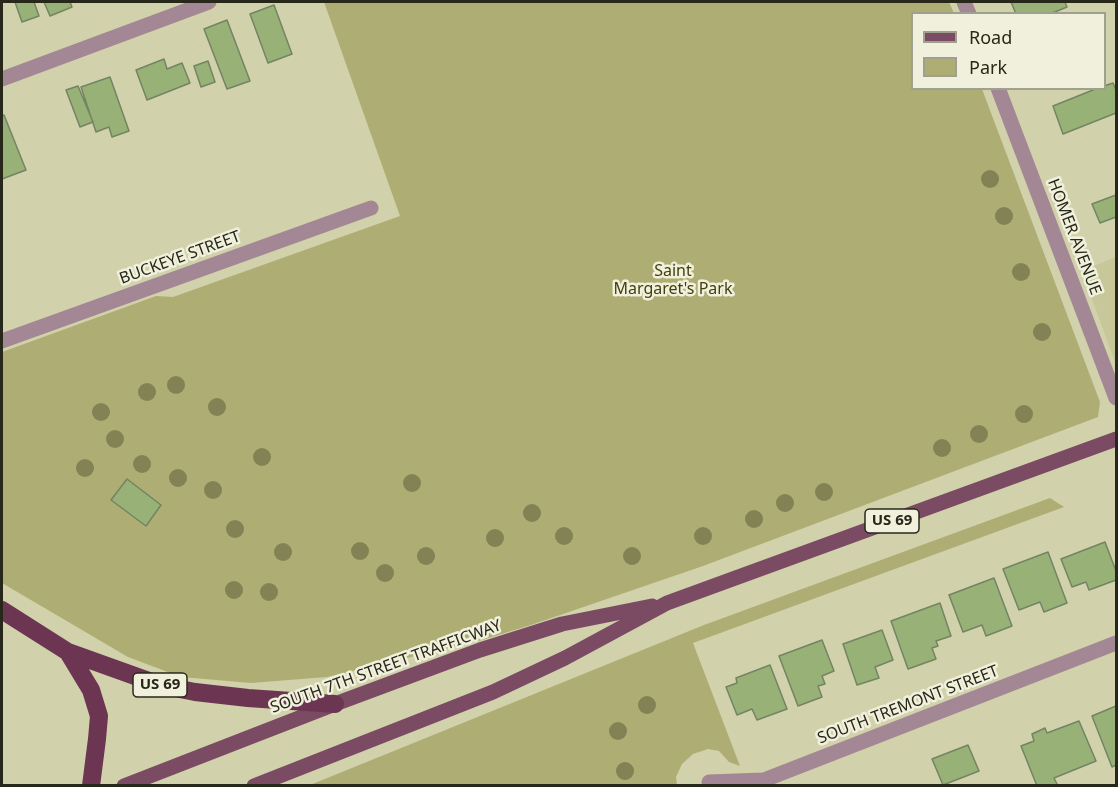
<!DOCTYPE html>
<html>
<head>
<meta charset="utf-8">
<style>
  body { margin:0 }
  #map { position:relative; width:1118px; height:787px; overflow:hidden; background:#d1d1ab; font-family:"Noto Sans",sans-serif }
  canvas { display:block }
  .frame { position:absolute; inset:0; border:3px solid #28281a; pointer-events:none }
  .legend { position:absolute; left:911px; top:12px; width:195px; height:78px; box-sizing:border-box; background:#f0f0dd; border:2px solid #a0a08f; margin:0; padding:8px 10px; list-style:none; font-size:18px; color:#28281a }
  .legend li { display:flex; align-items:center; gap:12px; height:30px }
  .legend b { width:30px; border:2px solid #a0a08f }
</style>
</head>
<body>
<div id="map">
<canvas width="1118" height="787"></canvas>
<div class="frame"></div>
<ul class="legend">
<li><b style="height:8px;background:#7b4b64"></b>Road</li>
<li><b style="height:16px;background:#aeae74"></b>Park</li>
</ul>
</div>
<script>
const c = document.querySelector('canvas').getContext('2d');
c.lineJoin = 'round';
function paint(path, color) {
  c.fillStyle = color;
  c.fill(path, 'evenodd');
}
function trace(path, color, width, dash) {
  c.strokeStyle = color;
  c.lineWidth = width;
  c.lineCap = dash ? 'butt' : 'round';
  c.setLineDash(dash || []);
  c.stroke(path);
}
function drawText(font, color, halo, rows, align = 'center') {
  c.font = font + ' "Noto Sans",sans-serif';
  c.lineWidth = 5;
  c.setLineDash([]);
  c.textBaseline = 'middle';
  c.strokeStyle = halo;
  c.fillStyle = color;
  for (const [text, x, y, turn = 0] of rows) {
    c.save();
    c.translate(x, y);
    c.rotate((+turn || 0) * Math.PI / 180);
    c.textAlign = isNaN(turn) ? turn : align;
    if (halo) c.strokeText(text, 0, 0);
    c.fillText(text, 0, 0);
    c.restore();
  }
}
const built = new Path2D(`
  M 1116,257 L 1116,365 L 1082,271 Z`);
const green = new Path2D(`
  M 324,2 L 949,2 L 954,13 L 912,14 L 912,88 L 982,89 L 1100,402 L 1098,417 L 703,566 L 531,625 L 482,640 L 327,677 L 251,683 L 181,677 L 128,657 L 2,583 L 2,352 L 156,296 L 173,297 L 400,216 Z
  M 1050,498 L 1064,507 L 693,643 L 740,766 L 729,762 L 719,751 L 708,749 L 693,754 L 682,764 L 676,777 L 677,785 L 310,785 L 704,625 Z`);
const building = new Path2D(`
  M 15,2 L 34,2 L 39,16 L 22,22 Z
  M 44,2 L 70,2 L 72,7 L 50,16 Z
  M 1011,2 L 1065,2 L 1067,7 L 1050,14 L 1016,14 Z
  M 274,5 L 292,54 L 268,63 L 250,14 Z
  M 227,20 L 250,81 L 227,89 L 204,29 Z
  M 164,59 L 167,69 L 182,63 L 190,83 L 147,100 L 136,70 Z
  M 208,61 L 215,82 L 201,87 L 194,66 Z
  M 110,77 L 129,131 L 112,137 L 109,127 L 96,132 L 81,87 Z
  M 1113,83 L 1116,90 L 1116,113 L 1063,134 L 1053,106 L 1098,88 L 1104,88 L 1104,86 Z
  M 78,86 L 93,122 L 80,127 L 66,90 Z
  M 4,115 L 26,170 L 2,179 L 2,116 Z
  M 1116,195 L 1116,217 L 1100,223 L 1092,204 Z
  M 127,479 L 161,505 L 146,526 L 111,500 Z
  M 1105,542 L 1116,571 L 1116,580 L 1089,590 L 1086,582 L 1072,587 L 1061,559 Z
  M 1048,552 L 1067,603 L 1044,612 L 1040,602 L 1019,610 L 1003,569 Z
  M 994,578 L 1012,626 L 986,636 L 982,625 L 963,632 L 949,595 Z
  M 940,603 L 951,636 L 936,641 L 938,646 L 932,648 L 936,659 L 908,669 L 891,621 Z
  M 882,630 L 893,660 L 875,667 L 879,678 L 857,685 L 843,644 Z
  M 822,640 L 834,671 L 822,676 L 825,684 L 818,686 L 822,697 L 798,706 L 779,656 Z
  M 770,665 L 787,709 L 757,720 L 752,709 L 737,715 L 726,687 L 737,683 L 736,678 Z
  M 1116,706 L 1116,765 L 1112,767 L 1092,716 Z
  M 1079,721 L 1096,761 L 1054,778 L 1058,786 L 1037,786 L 1021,746 L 1034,741 L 1032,734 L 1045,728 L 1047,733 Z
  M 968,745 L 979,771 L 943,785 L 932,759 Z`);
const street = new Path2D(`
  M 964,2 L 969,14
  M 2,79 L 209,2
  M 998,88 L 1116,398
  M 2,341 L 371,208
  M 709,782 L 764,780 L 1116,643`);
const primary = new Path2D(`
  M 124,786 L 335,704 L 480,650 L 562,624 L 652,606
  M 254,786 L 493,692 L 565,658 L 667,603 L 1116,439`);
const highway = new Path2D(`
  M 2,610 L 68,652 L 160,685 L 195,692 L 248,698 L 335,704
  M 68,652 L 91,690 L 99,716 L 97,739 L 91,786`);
const trees = [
  [990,179],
  [1004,216],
  [1021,272],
  [1042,332],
  [176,385],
  [147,392],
  [217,407],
  [101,412],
  [1024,414],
  [979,434],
  [115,439],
  [942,448],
  [262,457],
  [142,464],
  [85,468],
  [178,478],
  [412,483],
  [213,490],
  [824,492],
  [785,503],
  [532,513],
  [754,519],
  [235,529],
  [564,536],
  [703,536],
  [495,538],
  [360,551],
  [283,552],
  [426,556],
  [632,556],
  [385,573],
  [234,590],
  [269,592],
  [647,705],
  [618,731],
  [625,771]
];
const shields = [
  [892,521,54],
  [160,685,54]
];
const shieldNames = [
  ["US 69",892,521],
  ["US 69",160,685]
];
const streetNames = [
  ["HOMER AVENUE",1074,237,69],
  ["BUCKEYE STREET",180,258,-20],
  ["SOUTH 7TH STREET TRAFFICWAY",386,667,-20],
  ["SOUTH TREMONT STREET",908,705,-21]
];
const parkNames = [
  ["Saint",673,271],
  ["Margaret's Park",673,289]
];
paint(built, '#c7c799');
paint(green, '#aeae74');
paint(building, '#97b177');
trace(building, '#748463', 1.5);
trace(street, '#a38794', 15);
trace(primary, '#7b4b64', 15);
trace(highway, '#6c3552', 18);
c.fillStyle = '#828255';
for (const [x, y] of trees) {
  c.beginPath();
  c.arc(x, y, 9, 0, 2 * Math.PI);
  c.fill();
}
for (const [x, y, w] of shields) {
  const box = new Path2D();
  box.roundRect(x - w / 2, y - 12, w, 24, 4.5);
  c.fillStyle = '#f0f0dd';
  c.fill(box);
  trace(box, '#28281a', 1.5);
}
drawText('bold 15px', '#28281a', null, shieldNames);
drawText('16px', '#28281a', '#f0f0dd', streetNames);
drawText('16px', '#42410e', '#f0f0dd', parkNames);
</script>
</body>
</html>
